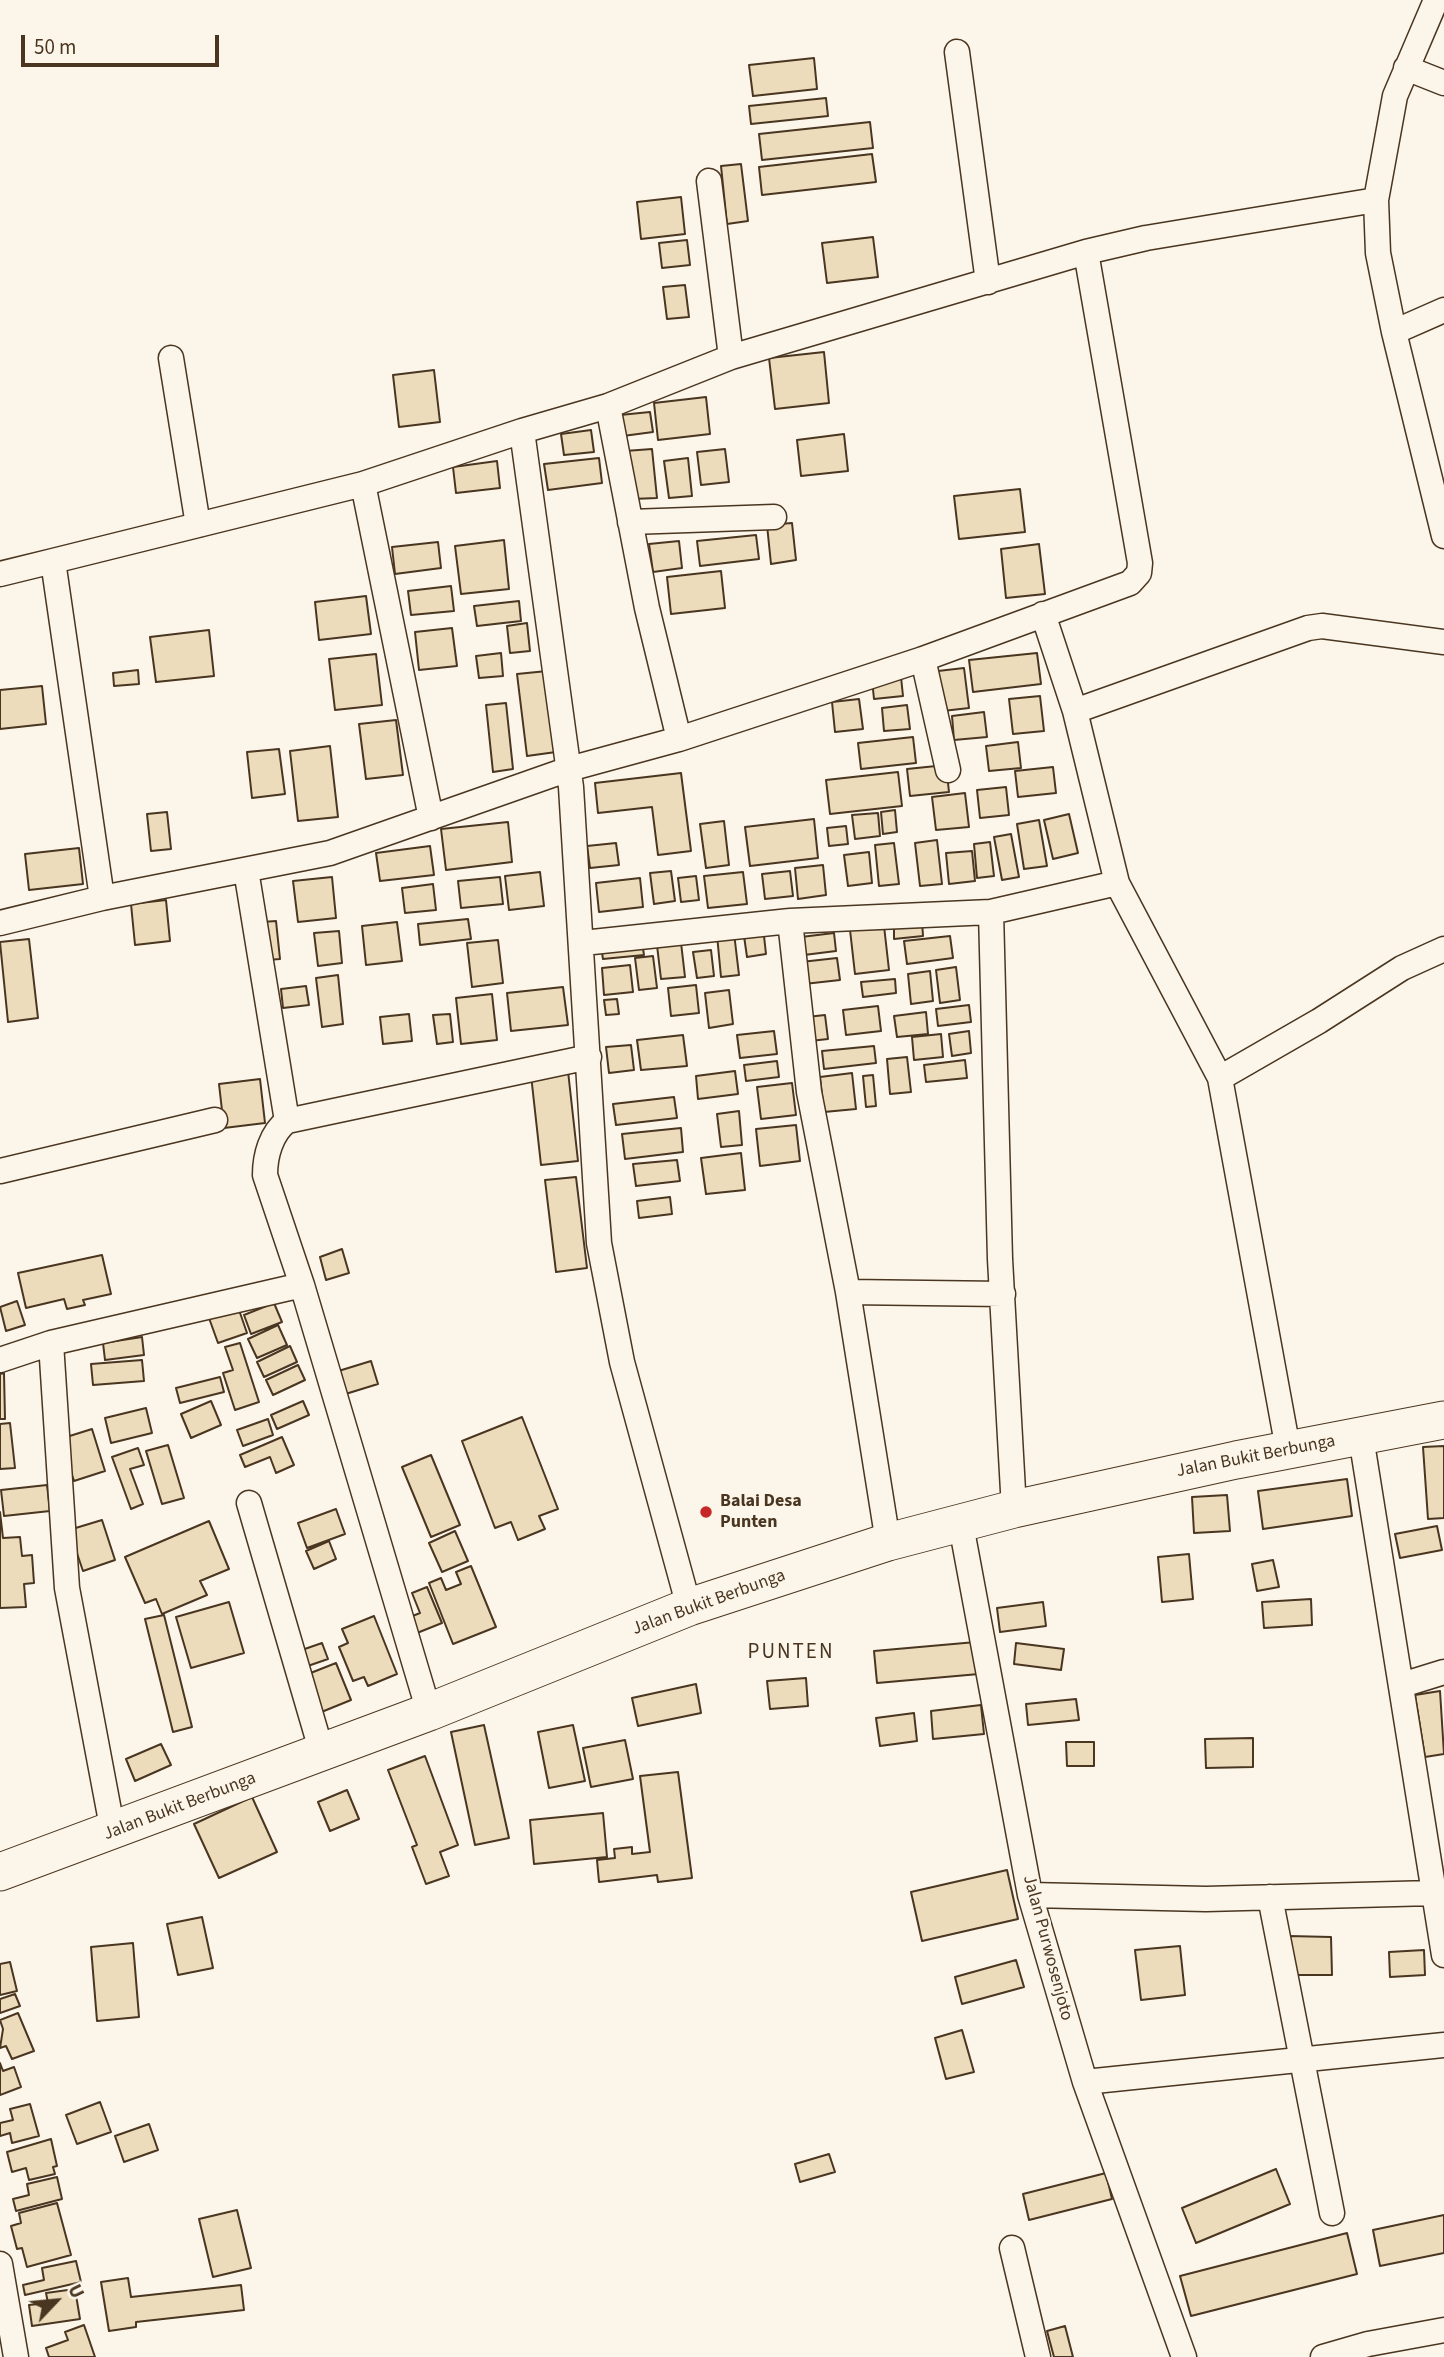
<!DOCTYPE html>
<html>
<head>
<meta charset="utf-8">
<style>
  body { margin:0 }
  #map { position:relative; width:1444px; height:2357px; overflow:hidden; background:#fbf6e9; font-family:"Source Sans 3",sans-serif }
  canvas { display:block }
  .north { position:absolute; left:21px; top:2266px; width:70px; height:70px; -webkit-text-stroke:5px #fbf6e9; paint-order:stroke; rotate:64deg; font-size:19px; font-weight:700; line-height:28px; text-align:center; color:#4a3520 }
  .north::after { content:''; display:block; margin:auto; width:24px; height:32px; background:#4a3520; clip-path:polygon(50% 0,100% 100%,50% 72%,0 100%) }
  .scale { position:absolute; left:21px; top:35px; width:198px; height:32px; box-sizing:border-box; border:4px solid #4a3520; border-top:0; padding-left:9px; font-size:21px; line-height:24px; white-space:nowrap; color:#4a3520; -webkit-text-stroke:5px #fbf6e9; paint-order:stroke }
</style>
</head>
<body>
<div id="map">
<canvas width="1444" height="2357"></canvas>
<div class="north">U</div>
<div class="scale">50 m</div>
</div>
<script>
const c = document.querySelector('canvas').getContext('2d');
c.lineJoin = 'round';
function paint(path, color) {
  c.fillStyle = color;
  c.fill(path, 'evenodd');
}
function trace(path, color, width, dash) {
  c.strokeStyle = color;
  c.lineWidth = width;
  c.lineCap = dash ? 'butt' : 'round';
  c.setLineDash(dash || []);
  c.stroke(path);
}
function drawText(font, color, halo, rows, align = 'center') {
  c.font = font + ' "Source Sans 3",sans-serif';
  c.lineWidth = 5;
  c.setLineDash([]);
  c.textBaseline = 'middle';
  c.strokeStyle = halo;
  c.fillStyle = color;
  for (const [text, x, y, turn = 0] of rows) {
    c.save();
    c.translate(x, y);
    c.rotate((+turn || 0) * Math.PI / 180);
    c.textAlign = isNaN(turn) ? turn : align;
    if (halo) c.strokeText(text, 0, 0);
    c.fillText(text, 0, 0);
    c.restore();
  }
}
const building = new Path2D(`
  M 814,58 L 817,89 L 753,96 L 749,65 Z
  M 826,98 L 828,116 L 751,124 L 749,106 Z
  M 870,122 L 873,148 L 762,160 L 759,134 Z
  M 872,154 L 876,182 L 762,195 L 759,167 Z
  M 741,164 L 748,221 L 727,224 L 721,166 Z
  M 681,197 L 685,234 L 641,239 L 637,202 Z
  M 873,237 L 878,277 L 827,283 L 822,243 Z
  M 687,240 L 690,265 L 662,268 L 659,243 Z
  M 685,285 L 689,317 L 667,319 L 663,287 Z
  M 824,352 L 829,403 L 775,409 L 769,358 Z
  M 434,370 L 440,422 L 399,427 L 393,375 Z
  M 706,397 L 710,434 L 658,440 L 654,403 Z
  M 650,412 L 653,432 L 623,436 L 620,415 Z
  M 591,430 L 594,452 L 564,455 L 561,434 Z
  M 844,434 L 848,471 L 801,476 L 797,440 Z
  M 652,449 L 657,498 L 632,499 L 625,451 Z
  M 725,449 L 729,482 L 701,485 L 697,452 Z
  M 599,458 L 602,483 L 548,490 L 544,464 Z
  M 688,458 L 692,496 L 669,498 L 664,461 Z
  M 497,461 L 500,488 L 456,493 L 453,467 Z
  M 1020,489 L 1025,532 L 959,539 L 954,496 Z
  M 792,523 L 796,560 L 771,564 L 767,525 Z
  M 756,535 L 759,559 L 700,566 L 697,541 Z
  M 504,540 L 509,589 L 461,594 L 455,546 Z
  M 679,541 L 682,568 L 653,572 L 649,544 Z
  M 438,542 L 441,568 L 395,574 L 392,547 Z
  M 1039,544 L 1045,594 L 1006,598 L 1001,549 Z
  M 721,571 L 725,608 L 671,614 L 667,577 Z
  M 451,586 L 454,611 L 411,615 L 408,591 Z
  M 366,596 L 371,634 L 319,640 L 315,602 Z
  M 519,601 L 521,621 L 477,626 L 474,606 Z
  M 527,623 L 530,651 L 510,653 L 507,626 Z
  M 452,628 L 457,666 L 419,670 L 415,632 Z
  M 209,630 L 214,676 L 156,682 L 150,637 Z
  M 501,653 L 503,676 L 479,678 L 476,656 Z
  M 1037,653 L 1041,684 L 973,692 L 969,660 Z
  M 376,654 L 382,705 L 335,710 L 329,659 Z
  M 964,668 L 969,708 L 943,711 L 938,671 Z
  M 138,670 L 139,684 L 114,686 L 113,673 Z
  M 547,671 L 556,752 L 527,756 L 517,674 Z
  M 901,677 L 903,696 L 874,699 L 872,680 Z
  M 42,686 L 46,724 L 0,729 L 0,690 Z
  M 1040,696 L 1044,731 L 1013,734 L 1009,699 Z
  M 859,699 L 863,729 L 835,732 L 832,702 Z
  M 506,703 L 513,769 L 493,772 L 486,705 Z
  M 907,705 L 910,729 L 884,731 L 882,708 Z
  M 984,712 L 987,737 L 954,740 L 952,716 Z
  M 396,720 L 403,775 L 366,779 L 359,724 Z
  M 913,737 L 916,763 L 861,769 L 858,743 Z
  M 1018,742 L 1021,768 L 989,771 L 986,746 Z
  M 330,746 L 338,817 L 298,821 L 290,751 Z
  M 279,749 L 285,794 L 252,798 L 247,752 Z
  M 946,765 L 949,792 L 910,796 L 907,769 Z
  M 1053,767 L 1056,793 L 1018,797 L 1015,771 Z
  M 898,772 L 902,806 L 830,814 L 826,780 Z
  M 681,773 L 691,851 L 658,855 L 652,807 L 598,813 L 595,783 Z
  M 1006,787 L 1009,815 L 980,818 L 977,790 Z
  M 965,793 L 969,827 L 936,830 L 932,797 Z
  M 895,810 L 897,832 L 883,834 L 881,812 Z
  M 167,812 L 171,849 L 151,851 L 147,814 Z
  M 878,813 L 880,836 L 855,839 L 852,815 Z
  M 1069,814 L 1078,853 L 1053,859 L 1044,820 Z
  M 814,819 L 818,858 L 750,866 L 745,827 Z
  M 1039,820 L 1047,866 L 1024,869 L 1017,824 Z
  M 724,821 L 729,865 L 706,868 L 700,824 Z
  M 508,822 L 512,862 L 446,870 L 441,829 Z
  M 846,826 L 848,844 L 829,846 L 827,828 Z
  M 1011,834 L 1019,877 L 1002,880 L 994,837 Z
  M 937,840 L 942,884 L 920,886 L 915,843 Z
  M 990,842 L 994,876 L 977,878 L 974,844 Z
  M 616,843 L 619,865 L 590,868 L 587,846 Z
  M 894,843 L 899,884 L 879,886 L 875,845 Z
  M 430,846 L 434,875 L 380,881 L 376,853 Z
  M 79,848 L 83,884 L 29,890 L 25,854 Z
  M 972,851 L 975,881 L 949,884 L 946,853 Z
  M 869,852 L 872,883 L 848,886 L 844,855 Z
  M 823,865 L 826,895 L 798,899 L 795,868 Z
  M 671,871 L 675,901 L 654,904 L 650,873 Z
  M 790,871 L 793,896 L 765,899 L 762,874 Z
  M 540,872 L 544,906 L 509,910 L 505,876 Z
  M 743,872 L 747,904 L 708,908 L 704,876 Z
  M 696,876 L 699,900 L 681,902 L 678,878 Z
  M 332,877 L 336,918 L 298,922 L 293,881 Z
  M 500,877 L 503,904 L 461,908 L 458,881 Z
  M 640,878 L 643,907 L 599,912 L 596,883 Z
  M 433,884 L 436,910 L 405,913 L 402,888 Z
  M 166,900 L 170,941 L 135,945 L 131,904 Z
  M 883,917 L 889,970 L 855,974 L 849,921 Z
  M 468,919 L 471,939 L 420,945 L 418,924 Z
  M 276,921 L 280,959 L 267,960 L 262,922 Z
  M 894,921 L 922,921 L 923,936 L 894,939 Z
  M 397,922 L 402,961 L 366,965 L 362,926 Z
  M 763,927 L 766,954 L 747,957 L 743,929 Z
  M 339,931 L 342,963 L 318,966 L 314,933 Z
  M 734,933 L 739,975 L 721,977 L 717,935 Z
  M 834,933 L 836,951 L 804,955 L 801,937 Z
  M 680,934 L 685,977 L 661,979 L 656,937 Z
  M 950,936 L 953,958 L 907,964 L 904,941 Z
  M 29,939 L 38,1018 L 8,1022 L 0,942 Z
  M 498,940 L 503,983 L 472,987 L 467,943 Z
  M 642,942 L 644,955 L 603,959 L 601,947 Z
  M 711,950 L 714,976 L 697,978 L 693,952 Z
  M 653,956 L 657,988 L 639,990 L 635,958 Z
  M 837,958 L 840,980 L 804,984 L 801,962 Z
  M 630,965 L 633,992 L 604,995 L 602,968 Z
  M 956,967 L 960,1000 L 940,1003 L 936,970 Z
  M 930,971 L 933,1001 L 911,1004 L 908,974 Z
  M 338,975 L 343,1024 L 322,1027 L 316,978 Z
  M 895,979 L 896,993 L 863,997 L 861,982 Z
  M 696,985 L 699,1013 L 671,1016 L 668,988 Z
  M 306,986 L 309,1005 L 283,1008 L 281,989 Z
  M 563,987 L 568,1025 L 511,1031 L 507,993 Z
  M 729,990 L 733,1024 L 709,1028 L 705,993 Z
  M 492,994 L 497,1040 L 461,1044 L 456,998 Z
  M 617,999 L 619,1014 L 606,1015 L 604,1000 Z
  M 969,1005 L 971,1022 L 938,1026 L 936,1009 Z
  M 878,1006 L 881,1031 L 846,1035 L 843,1010 Z
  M 926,1012 L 928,1034 L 897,1037 L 894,1016 Z
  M 409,1014 L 412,1041 L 383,1044 L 380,1017 Z
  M 450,1014 L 453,1042 L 437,1044 L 433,1015 Z
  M 825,1015 L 828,1039 L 810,1041 L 807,1017 Z
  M 774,1031 L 777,1054 L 740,1058 L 737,1035 Z
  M 969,1031 L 971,1053 L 952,1056 L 949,1034 Z
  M 941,1034 L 943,1057 L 914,1060 L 912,1037 Z
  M 683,1035 L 687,1066 L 641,1070 L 637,1040 Z
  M 631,1045 L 634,1070 L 609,1073 L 606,1047 Z
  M 874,1046 L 876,1063 L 824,1069 L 822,1051 Z
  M 907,1057 L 911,1092 L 890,1094 L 887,1059 Z
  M 965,1060 L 967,1078 L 926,1082 L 924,1065 Z
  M 777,1061 L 779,1077 L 746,1081 L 744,1065 Z
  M 568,1071 L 578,1161 L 541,1165 L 531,1075 Z
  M 735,1071 L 738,1094 L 698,1099 L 696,1076 Z
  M 852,1073 L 856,1109 L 824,1112 L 820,1077 Z
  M 873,1075 L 876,1106 L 866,1107 L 863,1076 Z
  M 260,1079 L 265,1123 L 224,1128 L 219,1084 Z
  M 792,1083 L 796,1115 L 761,1119 L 757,1087 Z
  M 674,1097 L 677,1118 L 616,1125 L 613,1104 Z
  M 739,1111 L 742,1145 L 721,1147 L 717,1114 Z
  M 796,1125 L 800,1161 L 760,1166 L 756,1129 Z
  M 681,1128 L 683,1152 L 625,1159 L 622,1134 Z
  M 741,1153 L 745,1190 L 706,1194 L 701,1158 Z
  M 677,1160 L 680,1181 L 636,1186 L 633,1164 Z
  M 576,1177 L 587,1268 L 556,1272 L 545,1180 Z
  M 670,1197 L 672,1214 L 639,1218 L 637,1201 Z
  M 342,1249 L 349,1273 L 326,1280 L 320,1257 Z
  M 102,1255 L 111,1294 L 83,1300 L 85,1305 L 67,1309 L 64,1299 L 26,1308 L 18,1273 Z
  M 17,1301 L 25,1325 L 6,1331 L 0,1307 Z
  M 274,1303 L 282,1322 L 251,1334 L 244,1315 Z
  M 238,1307 L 247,1333 L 218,1343 L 209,1318 Z
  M 278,1325 L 287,1345 L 257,1358 L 248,1339 Z
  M 142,1337 L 144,1355 L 105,1360 L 103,1343 Z
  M 240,1343 L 259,1402 L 235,1410 L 223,1373 L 233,1370 L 225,1347 Z
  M 290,1346 L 297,1362 L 264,1377 L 257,1362 Z
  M 142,1360 L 144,1381 L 93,1385 L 91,1364 Z
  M 371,1361 L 378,1384 L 339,1396 L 332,1373 Z
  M 298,1365 L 305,1380 L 273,1395 L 266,1380 Z
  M 4,1373 L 5,1419 L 0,1419 L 0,1374 Z
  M 220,1377 L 224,1392 L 180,1403 L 176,1388 Z
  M 211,1401 L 221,1425 L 191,1438 L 181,1414 Z
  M 303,1401 L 309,1415 L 277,1429 L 271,1415 Z
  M 146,1408 L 152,1433 L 111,1443 L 105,1418 Z
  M 522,1417 L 558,1509 L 539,1516 L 545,1529 L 518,1540 L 511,1522 L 495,1528 L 462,1441 Z
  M 268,1419 L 273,1435 L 243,1446 L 237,1430 Z
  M 10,1423 L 15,1468 L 0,1469 L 0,1424 Z
  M 92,1429 L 105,1471 L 74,1481 L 60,1439 Z
  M 282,1437 L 294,1465 L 276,1473 L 270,1457 L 245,1467 L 240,1455 Z
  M 168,1445 L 184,1498 L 162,1504 L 146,1451 Z
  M 1444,1446 L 1444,1518 L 1428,1519 L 1423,1447 Z
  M 138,1448 L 144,1465 L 130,1469 L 143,1504 L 131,1509 L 112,1457 Z
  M 431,1455 L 460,1525 L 431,1537 L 402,1467 Z
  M 1347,1479 L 1352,1516 L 1263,1529 L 1258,1491 Z
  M 47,1485 L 50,1511 L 4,1516 L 1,1490 Z
  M 1227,1495 L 1230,1531 L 1194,1533 L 1192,1497 Z
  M 336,1509 L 345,1534 L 307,1548 L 298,1523 Z
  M 0,1512 L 3,1538 L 20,1537 L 22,1556 L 32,1555 L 34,1583 L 24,1584 L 26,1607 L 0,1608 Z
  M 102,1520 L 115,1560 L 83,1571 L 69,1530 Z
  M 209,1521 L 229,1569 L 200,1581 L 207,1595 L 162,1614 L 156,1599 L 145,1603 L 125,1557 Z
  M 1437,1526 L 1442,1550 L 1400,1558 L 1395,1534 Z
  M 455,1531 L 468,1561 L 442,1572 L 429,1543 Z
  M 329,1541 L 336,1559 L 314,1569 L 306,1551 Z
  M 1189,1554 L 1193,1599 L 1162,1602 L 1158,1557 Z
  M 1273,1560 L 1279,1587 L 1257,1591 L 1252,1564 Z
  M 471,1566 L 496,1627 L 453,1644 L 429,1583 L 441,1578 L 446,1590 L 461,1584 L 456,1572 Z
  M 427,1587 L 442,1623 L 412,1635 L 405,1619 L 420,1613 L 412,1593 Z
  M 1311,1599 L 1312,1625 L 1264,1628 L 1262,1602 Z
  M 229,1602 L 244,1653 L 191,1668 L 176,1617 Z
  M 1043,1602 L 1046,1626 L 1000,1632 L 997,1608 Z
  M 164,1615 L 192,1727 L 173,1732 L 145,1619 Z
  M 374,1616 L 397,1674 L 368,1686 L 364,1677 L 353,1681 L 339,1647 L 348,1643 L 342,1629 Z
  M 976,1642 L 979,1674 L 877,1683 L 874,1651 Z
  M 322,1643 L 328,1659 L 302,1668 L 296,1652 Z
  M 1016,1643 L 1064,1649 L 1061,1670 L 1014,1664 Z
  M 336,1663 L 351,1700 L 319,1713 L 303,1676 Z
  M 806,1678 L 808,1706 L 770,1709 L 767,1681 Z
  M 696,1684 L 701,1713 L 638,1726 L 632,1698 Z
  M 1440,1691 L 1444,1754 L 1425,1757 L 1415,1695 Z
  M 1076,1699 L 1079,1720 L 1028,1725 L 1026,1704 Z
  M 981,1705 L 984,1734 L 933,1739 L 931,1711 Z
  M 914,1713 L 917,1741 L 880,1746 L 876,1718 Z
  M 484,1725 L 509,1838 L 475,1845 L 451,1732 Z
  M 573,1725 L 585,1781 L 549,1788 L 538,1732 Z
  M 1253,1738 L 1253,1767 L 1206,1768 L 1205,1739 Z
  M 625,1740 L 633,1779 L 591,1787 L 583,1748 Z
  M 1066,1742 L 1094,1742 L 1094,1766 L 1067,1766 Z
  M 161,1744 L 171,1765 L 135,1781 L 126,1759 Z
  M 425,1756 L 458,1845 L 440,1852 L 449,1876 L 426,1884 L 412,1847 L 417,1845 L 388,1770 Z
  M 678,1772 L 692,1878 L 658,1882 L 657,1875 L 599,1882 L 597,1860 L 615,1858 L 614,1849 L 632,1847 L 632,1854 L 650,1852 L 640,1776 Z
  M 347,1790 L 359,1819 L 330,1831 L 318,1802 Z
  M 252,1797 L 277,1852 L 219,1878 L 194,1824 Z
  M 603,1813 L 607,1857 L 534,1864 L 530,1820 Z
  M 1007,1870 L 1018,1919 L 922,1941 L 911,1892 Z
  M 202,1917 L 213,1968 L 178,1975 L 167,1924 Z
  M 1289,1936 L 1331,1937 L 1332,1975 L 1289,1975 Z
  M 133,1943 L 139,2017 L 97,2021 L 91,1947 Z
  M 1180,1946 L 1185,1995 L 1141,2000 L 1135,1950 Z
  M 1424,1950 L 1425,1975 L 1390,1977 L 1389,1952 Z
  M 1016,1960 L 1024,1987 L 962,2004 L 955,1977 Z
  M 10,1962 L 17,1991 L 0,1995 L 0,1964 Z
  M 15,1994 L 20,2006 L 0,2013 L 0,1999 Z
  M 18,2013 L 34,2051 L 12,2059 L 6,2046 L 0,2048 L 3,2029 L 0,2020 Z
  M 962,2030 L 974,2072 L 946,2079 L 935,2038 Z
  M 0,2063 L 3,2071 L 14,2067 L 21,2087 L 0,2095 Z
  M 100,2102 L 111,2132 L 77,2144 L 66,2115 Z
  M 30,2104 L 39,2136 L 12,2143 L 10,2133 L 0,2136 L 0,2123 L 13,2120 L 10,2109 Z
  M 149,2124 L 158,2150 L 124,2162 L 115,2136 Z
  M 51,2139 L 57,2166 L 53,2167 L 55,2174 L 29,2180 L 26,2168 L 12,2172 L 7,2152 Z
  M 829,2154 L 835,2172 L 800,2182 L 795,2164 Z
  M 1276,2169 L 1290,2204 L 1196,2243 L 1182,2208 Z
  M 1106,2173 L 1112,2199 L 1029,2220 L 1023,2194 Z
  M 57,2177 L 62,2199 L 16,2211 L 13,2199 L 29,2195 L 27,2184 Z
  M 57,2203 L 71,2255 L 27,2267 L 22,2248 L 17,2249 L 11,2226 L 21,2223 L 19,2213 Z
  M 237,2210 L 251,2268 L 213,2277 L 199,2219 Z
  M 1444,2215 L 1444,2253 L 1380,2266 L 1373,2230 Z
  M 1347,2233 L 1357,2274 L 1191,2316 L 1180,2276 Z
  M 76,2261 L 81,2282 L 25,2295 L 23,2285 L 44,2280 L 42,2268 Z
  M 128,2278 L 131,2297 L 241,2285 L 244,2310 L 136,2322 L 136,2327 L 109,2331 L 101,2282 Z
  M 75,2289 L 80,2319 L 32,2326 L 29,2305 L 48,2303 L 46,2293 Z
  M 84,2325 L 95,2357 L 49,2357 L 46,2348 L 68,2340 L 65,2332 Z
  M 1065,2326 L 1073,2357 L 1054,2357 L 1047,2331 Z`);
const street = new Path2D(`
  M 1436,0 L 1395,96 L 1376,200 L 1378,253 L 1394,332 L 1444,536
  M 957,52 L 988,282
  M 1406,68 L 1444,83
  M 709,181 L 731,357
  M 1394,332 L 1444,310
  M 171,358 L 198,525
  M 608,406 L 647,608 L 679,739
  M 363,484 L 431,818
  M 630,522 L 774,517
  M 53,561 L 363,484 L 522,431
  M 0,574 L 53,561 L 102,898
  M 1043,614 L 1075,711 L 1117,883 L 1220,1078
  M 923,659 L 948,770
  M 1075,711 L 1308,628 L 1322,626 L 1444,642
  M 246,870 L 287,1121
  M 991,912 L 1000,1259 L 1014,1509
  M 790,921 L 809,1092 L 848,1292 L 888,1542
  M 0,923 L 102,898 L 330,853 L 569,769 L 679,739 L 923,659 L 1130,583 L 1139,573 L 1140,563 L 1086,252
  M 583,943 L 790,921 L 991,912 L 1117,883
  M 0,1171 L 215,1120
  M 848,1292 L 1003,1294
  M 51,1343 L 67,1588 L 113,1832
  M 0,1360 L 51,1343 L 302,1285
  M 1361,1437 L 1444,1955
  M 1288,1449 L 1220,1078 L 1319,1021 L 1402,968 L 1444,949
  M 249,1503 L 322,1753
  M 961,1525 L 1030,1895 L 1085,2082 L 1184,2357
  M 689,1607 L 622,1362 L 599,1243 L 571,787 L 522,431 L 608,406 L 731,357 L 1086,252 L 1146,238 L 1376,200
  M 1402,1685 L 1444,1672
  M 429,1712 L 302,1285 L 265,1175 C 265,1156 271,1133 287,1121 L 589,1057
  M 1030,1895 L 1206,1899 L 1433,1893
  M 1270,1897 L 1332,2213
  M 1085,2082 L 1444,2045
  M 1012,2248 L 1038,2357
  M 0,2264 L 16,2357
  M 1323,2357 L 1368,2344 L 1444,2330`);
const primary = new Path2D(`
  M 0,1872 L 429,1712 L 689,1607 L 888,1542 L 1014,1509 L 1236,1460 L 1444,1420`);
const markers = [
  [706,1512,7,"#c62828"]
];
const streetNames = [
  ["Jalan Bukit Berbunga",1256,1457,-11],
  ["Jalan Bukit Berbunga",709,1603,-20],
  ["Jalan Bukit Berbunga",180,1807,-21],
  ["Jalan Purwosenjoto",1047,1948,75]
];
const poiNames = [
  ["Balai Desa",720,1502],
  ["Punten",720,1523]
];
const quarterNames = [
  ["PUNTEN",791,1653]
];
paint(building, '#ecdcbc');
trace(building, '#4a3520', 2);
trace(street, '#4a3520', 27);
trace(primary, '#4a3520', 39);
trace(street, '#fbf6e9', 24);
trace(primary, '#fbf6e9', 37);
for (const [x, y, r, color] of markers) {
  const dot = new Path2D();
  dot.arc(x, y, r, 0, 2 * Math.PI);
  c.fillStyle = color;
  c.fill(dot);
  trace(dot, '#fbf6e9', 2.5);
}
drawText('18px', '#4a3520', '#fbf6e9', streetNames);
drawText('bold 18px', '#4a3520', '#fbf6e9', poiNames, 'left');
c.letterSpacing = '2px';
drawText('21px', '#4a3520', '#fbf6e9', quarterNames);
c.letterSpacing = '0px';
</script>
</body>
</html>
